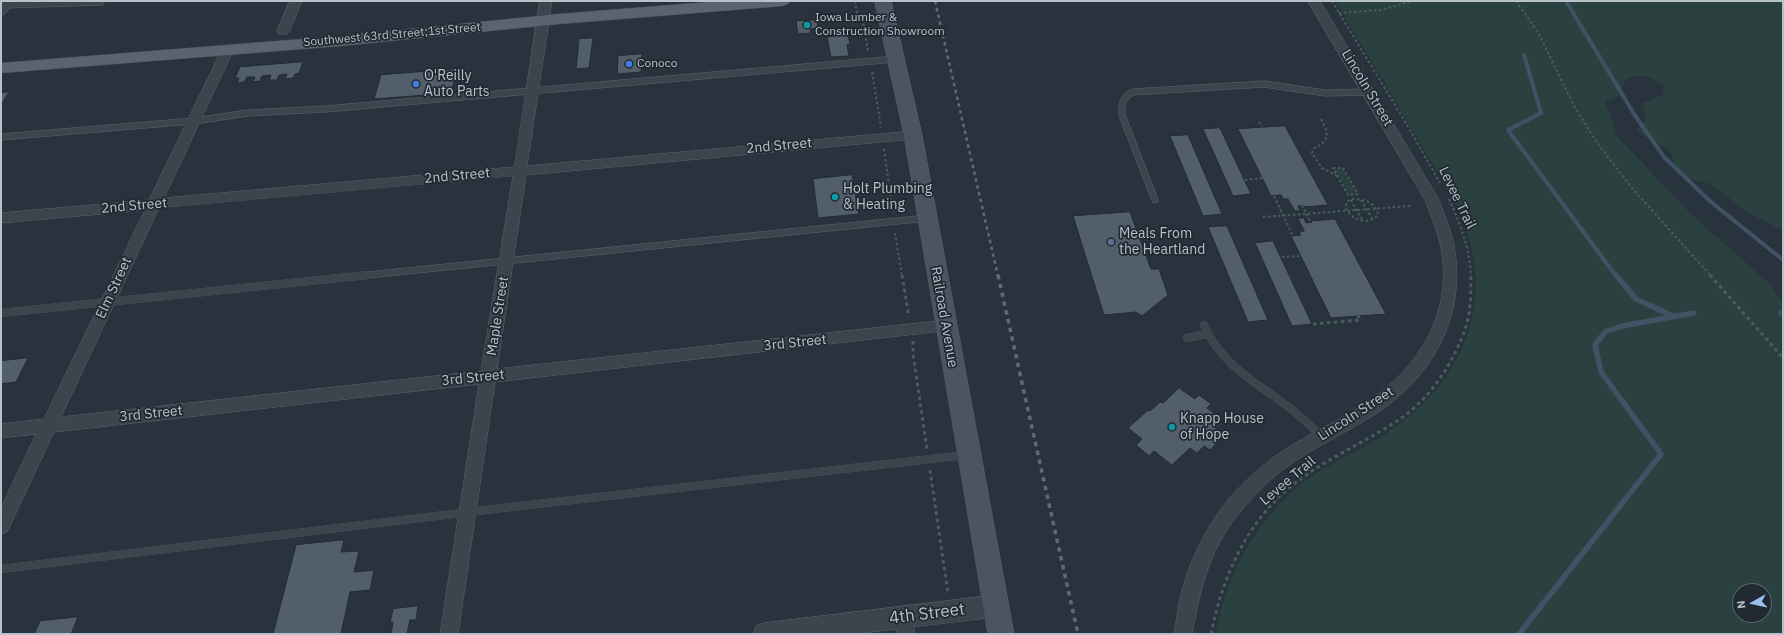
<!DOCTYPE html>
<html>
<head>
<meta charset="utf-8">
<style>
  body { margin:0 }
  #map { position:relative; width:1784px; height:635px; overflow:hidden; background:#28333e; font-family:"IBM Plex Sans",sans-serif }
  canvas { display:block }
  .frame { position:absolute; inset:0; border:2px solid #b8c0c9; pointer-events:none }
  .north { position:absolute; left:1732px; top:583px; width:40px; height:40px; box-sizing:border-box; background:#212a33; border:1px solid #5d666f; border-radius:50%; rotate:262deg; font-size:11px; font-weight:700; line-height:16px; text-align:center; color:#b8c0c9 }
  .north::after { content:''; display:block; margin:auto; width:14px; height:18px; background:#98c1ee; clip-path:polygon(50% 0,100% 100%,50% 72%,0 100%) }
</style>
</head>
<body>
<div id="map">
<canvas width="1784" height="635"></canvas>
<div class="frame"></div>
<div class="north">N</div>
</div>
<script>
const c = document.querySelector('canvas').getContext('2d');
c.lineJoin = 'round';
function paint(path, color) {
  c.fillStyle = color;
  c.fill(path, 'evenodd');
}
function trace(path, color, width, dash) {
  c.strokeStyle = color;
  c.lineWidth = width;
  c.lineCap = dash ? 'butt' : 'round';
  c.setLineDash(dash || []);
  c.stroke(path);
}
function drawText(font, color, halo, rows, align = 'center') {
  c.font = font + ' "IBM Plex Sans",sans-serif';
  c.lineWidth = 3.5;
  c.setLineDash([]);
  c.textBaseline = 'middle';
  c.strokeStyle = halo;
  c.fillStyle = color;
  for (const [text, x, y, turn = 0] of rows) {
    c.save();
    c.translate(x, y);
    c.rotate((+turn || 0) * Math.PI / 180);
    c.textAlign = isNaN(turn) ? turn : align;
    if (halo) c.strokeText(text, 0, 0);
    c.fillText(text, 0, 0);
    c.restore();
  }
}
const green = new Path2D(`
  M 1335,1 L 1783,1 L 1783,230 L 1749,213 L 1710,184 L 1687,178 L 1675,164 L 1670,151 L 1643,135 L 1637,129 L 1645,120 L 1643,103 L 1662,95 L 1664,85 C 1647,75 1643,72 1624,80 C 1622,94 1619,99 1605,101 L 1617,136 L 1690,213 L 1772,286 L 1783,303 L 1783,634 L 1216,634 C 1224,582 1250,531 1289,495 C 1314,471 1345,458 1374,441 C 1446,399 1492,328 1470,242 C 1461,208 1441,178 1423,148 C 1395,99 1365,50 1335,1 ZM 1740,591 L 1764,591 L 1764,615 L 1740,615 Z
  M 1335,169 L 1342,169 L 1356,193 L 1349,194 Z`);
const streamFar1 = new Path2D(`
  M 1566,1 L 1634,114 L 1664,157 L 1711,202 L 1783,260
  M 1524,55 L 1541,113 L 1508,130 L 1616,276`);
const stream = new Path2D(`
  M 1616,275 L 1636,299 L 1673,316
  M 1781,313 L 1783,312
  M 1519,634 L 1661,454 L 1601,372 L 1595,345 L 1605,332 L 1622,326 L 1694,313`);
const building = new Path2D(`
  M 817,20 L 818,28 L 810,29 L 811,33 L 798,34 L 796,21 Z
  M 834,31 L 843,31 L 844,36 L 848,35 L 850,44 L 847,45 L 849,56 L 831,57 L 827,37 L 834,36 Z
  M 593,38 L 589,68 L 576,69 L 579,39 Z
  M 642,54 L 641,72 L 617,74 L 618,56 Z
  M 303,62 L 299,73 L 295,74 L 293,78 L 285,79 L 287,74 L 279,75 L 277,80 L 269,80 L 271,75 L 262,76 L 260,81 L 253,82 L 255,77 L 247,77 L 244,82 L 237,83 L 239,78 L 235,78 L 240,67 Z
  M 457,69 L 451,93 L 374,99 L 381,75 Z
  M 9,92 L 2,103 L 1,103 L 1,93 Z
  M 1285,126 L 1328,205 L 1304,207 L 1303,205 L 1298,206 L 1300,211 L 1295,211 L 1288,199 L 1283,199 L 1281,195 L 1271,196 L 1238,129 Z
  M 1220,128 L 1251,194 L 1233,196 L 1203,129 Z
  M 1188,135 L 1222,214 L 1203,216 L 1170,136 Z
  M 852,175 L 859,214 L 818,218 L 813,179 Z
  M 1130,212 L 1151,269 L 1159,269 L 1168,295 L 1142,316 L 1136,312 L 1104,315 L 1073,216 Z
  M 1298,218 L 1304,218 L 1306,223 L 1312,222 L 1311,221 L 1335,219 L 1386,314 L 1331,318 L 1291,236 L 1301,235 L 1299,232 L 1304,231 Z
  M 1227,226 L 1268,320 L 1248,322 L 1208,227 Z
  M 1273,241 L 1312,324 L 1292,326 L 1255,243 Z
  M 28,358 L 16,382 L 1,384 L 1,361 Z
  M 1179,388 L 1195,399 L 1199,395 L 1211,404 L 1207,408 L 1220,418 L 1212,425 L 1225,435 L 1210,450 L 1204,446 L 1197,453 L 1190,448 L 1172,465 L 1154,451 L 1149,456 L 1136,445 L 1142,439 L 1128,428 L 1148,410 L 1150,411 L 1160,402 L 1163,403 Z
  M 344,540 L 341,552 L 359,551 L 354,572 L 374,570 L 370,590 L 350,592 L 341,634 L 273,634 L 296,545 Z
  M 418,606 L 416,620 L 410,620 L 407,634 L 391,634 L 393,622 L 390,623 L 393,609 Z
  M 78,617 L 71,634 L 34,634 L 40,621 Z`);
const pathFar1 = new Path2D(`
  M 855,1 L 857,14 L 863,21 L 868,52
  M 1332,1 L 1406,123 L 1440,183
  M 1516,1 L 1539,34 L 1574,106 L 1595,140 L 1632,188 L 1711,276
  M 1339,13 L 1381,10 L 1412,1
  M 872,72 L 881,127
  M 1321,119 L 1326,129 L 1327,137 L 1323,143 L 1313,149 L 1312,153 L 1322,168 L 1337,176
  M 1259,122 L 1262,127
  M 884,149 L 893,212
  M 1333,168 L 1343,168 L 1358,194 L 1348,195 Z
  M 1245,180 L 1263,178
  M 1274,196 L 1293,236
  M 1352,199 C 1364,199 1376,202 1378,215 C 1367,226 1351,220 1345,207 L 1348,201 Z
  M 1449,199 C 1460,224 1470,249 1471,276
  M 1351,200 L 1362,220
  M 1361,200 L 1373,220
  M 1302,205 L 1311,223
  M 1263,217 L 1410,206
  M 895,233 L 902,276
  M 1282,257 L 1300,256`);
const path = new Path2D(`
  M 902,275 L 909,317
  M 1710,275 L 1783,358
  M 1313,324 L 1360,320 L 1358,316
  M 913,341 L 913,354 L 927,449
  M 930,470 L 948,593
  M 1211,634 C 1221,584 1241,534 1278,498 C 1314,463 1360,446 1400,419 C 1432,397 1456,359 1467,323 C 1471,308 1471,291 1471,275`);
const serviceFar1 = new Path2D(`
  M 6,5 L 101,2
  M 1,137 L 194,121 L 248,113 L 325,109 L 896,59
  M 1155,200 L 1122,115 C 1121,104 1123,97 1133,92 L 1264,84 L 1325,93 L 1369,92
  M 358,276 L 927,218`);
const service = new Path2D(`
  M 1,313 L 368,275
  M 1204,325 C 1222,366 1256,382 1290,408 C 1301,417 1312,427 1322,437
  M 1187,338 L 1207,334
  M 1,569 L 494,509 L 966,455`);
const minor = new Path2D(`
  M 3,1 L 15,1 L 5,14 L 1,15 L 1,4 Z
  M 290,1 L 302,1 L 289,32 L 287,34 L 279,34 L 277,32 Z
  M 540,1 L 552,1 L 527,166 L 913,131 L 918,132 L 919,135 L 918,138 L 913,139 L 526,175 L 497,369 L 946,320 L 951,322 L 954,326 L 951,330 L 495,382 L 458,634 L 440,634 L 479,384 L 54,432 L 7,532 L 1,534 L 1,508 L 36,434 L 1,438 L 1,424 L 44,419 L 145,210 L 1,223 L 1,213 L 149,200 L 222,49 L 224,46 L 232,46 L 234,49 L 164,198 L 514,167 ZM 513,176 L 481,371 L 61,417 L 159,208 Z
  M 1308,1 L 1320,1 L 1439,200 C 1445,217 1453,234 1455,252 C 1465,320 1430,379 1374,415 C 1349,431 1323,443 1298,459 C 1279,471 1261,488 1246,505 C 1211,544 1201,584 1192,634 L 1174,634 C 1177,618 1178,602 1183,587 C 1193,553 1211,518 1235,492 C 1250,476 1267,461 1286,449 C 1311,433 1339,421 1364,404 C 1420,368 1455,311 1440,243 C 1436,228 1431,214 1425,200 Z
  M 903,607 L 910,610 L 915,634 L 897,634 L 894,616 L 896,610 Z`);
const tertiary = new Path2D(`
  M 995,595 L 1003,598 L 1006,606 L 1003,614 L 995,617 L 854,634 L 753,634 L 756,626 L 764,623 Z`);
const secondary = new Path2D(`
  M 875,1 L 891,1 L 922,135 L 1014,634 L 988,634 L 904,135 Z`);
const primary = new Path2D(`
  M 721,1 L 790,1 L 788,4 L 782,6 L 559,24 L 340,46 L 1,73 L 1,63 L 340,36 L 559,14 Z`);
const railFar1 = new Path2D(`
  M 935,1 L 998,276`);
const rail = new Path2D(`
  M 998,275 L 1078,634`);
const markers = [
  [807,25,4,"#0f9aa8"],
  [629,64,4,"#3f7fe0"],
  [416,84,4,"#3f7fe0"],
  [835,197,4,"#0f9aa8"],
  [1111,242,4,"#5c6f8a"],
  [1172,427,4,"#0f9aa8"]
];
const farPoinames = [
  ["Iowa Lumber &",815,18],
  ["Construction Showroom",815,32],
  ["Conoco",637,64]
];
const farStreetnames = [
  ["Southwest 63rd Street;1st Street",392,35,-5]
];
const poiNames = [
  ["O'Reilly",424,76],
  ["Auto Parts",424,92],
  ["Holt Plumbing",843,189],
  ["& Heating",843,205],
  ["Meals From",1119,234],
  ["the Heartland",1119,250],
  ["Knapp House",1180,419],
  ["of Hope",1180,435]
];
const streetNames = [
  ["Lincoln Street",1367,88,59],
  ["2nd Street",779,146,-5],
  ["2nd Street",457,176,-5],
  ["Levee Trail",1457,198,64],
  ["2nd Street",134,206,-5],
  ["Elm Street",114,288,-65],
  ["Maple Street",498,316,-81],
  ["Railroad Avenue",944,317,80],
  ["3rd Street",795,343,-6],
  ["3rd Street",473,378,-6],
  ["3rd Street",151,414,-6],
  ["Lincoln Street",1356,414,-33],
  ["Levee Trail",1288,481,-40]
];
const nearStreetnames = [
  ["4th Street",927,614,-7]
];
paint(green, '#2b4140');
trace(streamFar1, '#405265', 4);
trace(stream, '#405265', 5.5);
paint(building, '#525e69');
trace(building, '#232c35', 1);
trace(serviceFar1, '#5a636c', 7);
trace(service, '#5a636c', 8);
trace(minor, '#5a636c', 1);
trace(tertiary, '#5a636c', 1);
trace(secondary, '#5a636c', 1);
trace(primary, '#454e57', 1);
trace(pathFar1, '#4a5d5e', 2, [2.5, 2.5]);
trace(path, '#4a5d5e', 3, [3.5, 3.5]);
trace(serviceFar1, '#3c454e', 6);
trace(service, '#3c454e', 8);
paint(minor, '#3c454e');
paint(tertiary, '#3c454e');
paint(secondary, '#4a5561');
paint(primary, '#5a646e');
trace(railFar1, '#5e6a75', 2.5, [3.5, 3.5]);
trace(rail, '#5e6a75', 3.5, [4.5, 4.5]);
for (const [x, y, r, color] of markers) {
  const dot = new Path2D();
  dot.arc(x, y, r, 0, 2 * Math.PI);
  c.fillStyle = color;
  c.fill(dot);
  trace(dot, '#212a33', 1.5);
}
drawText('12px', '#b8c0c9', '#212a33', farPoinames, 'left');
drawText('12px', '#b8c0c9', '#212a33', farStreetnames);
drawText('14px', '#b8c0c9', '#212a33', poiNames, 'left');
drawText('14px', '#b8c0c9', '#212a33', streetNames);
drawText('17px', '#b8c0c9', '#212a33', nearStreetnames);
</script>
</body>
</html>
